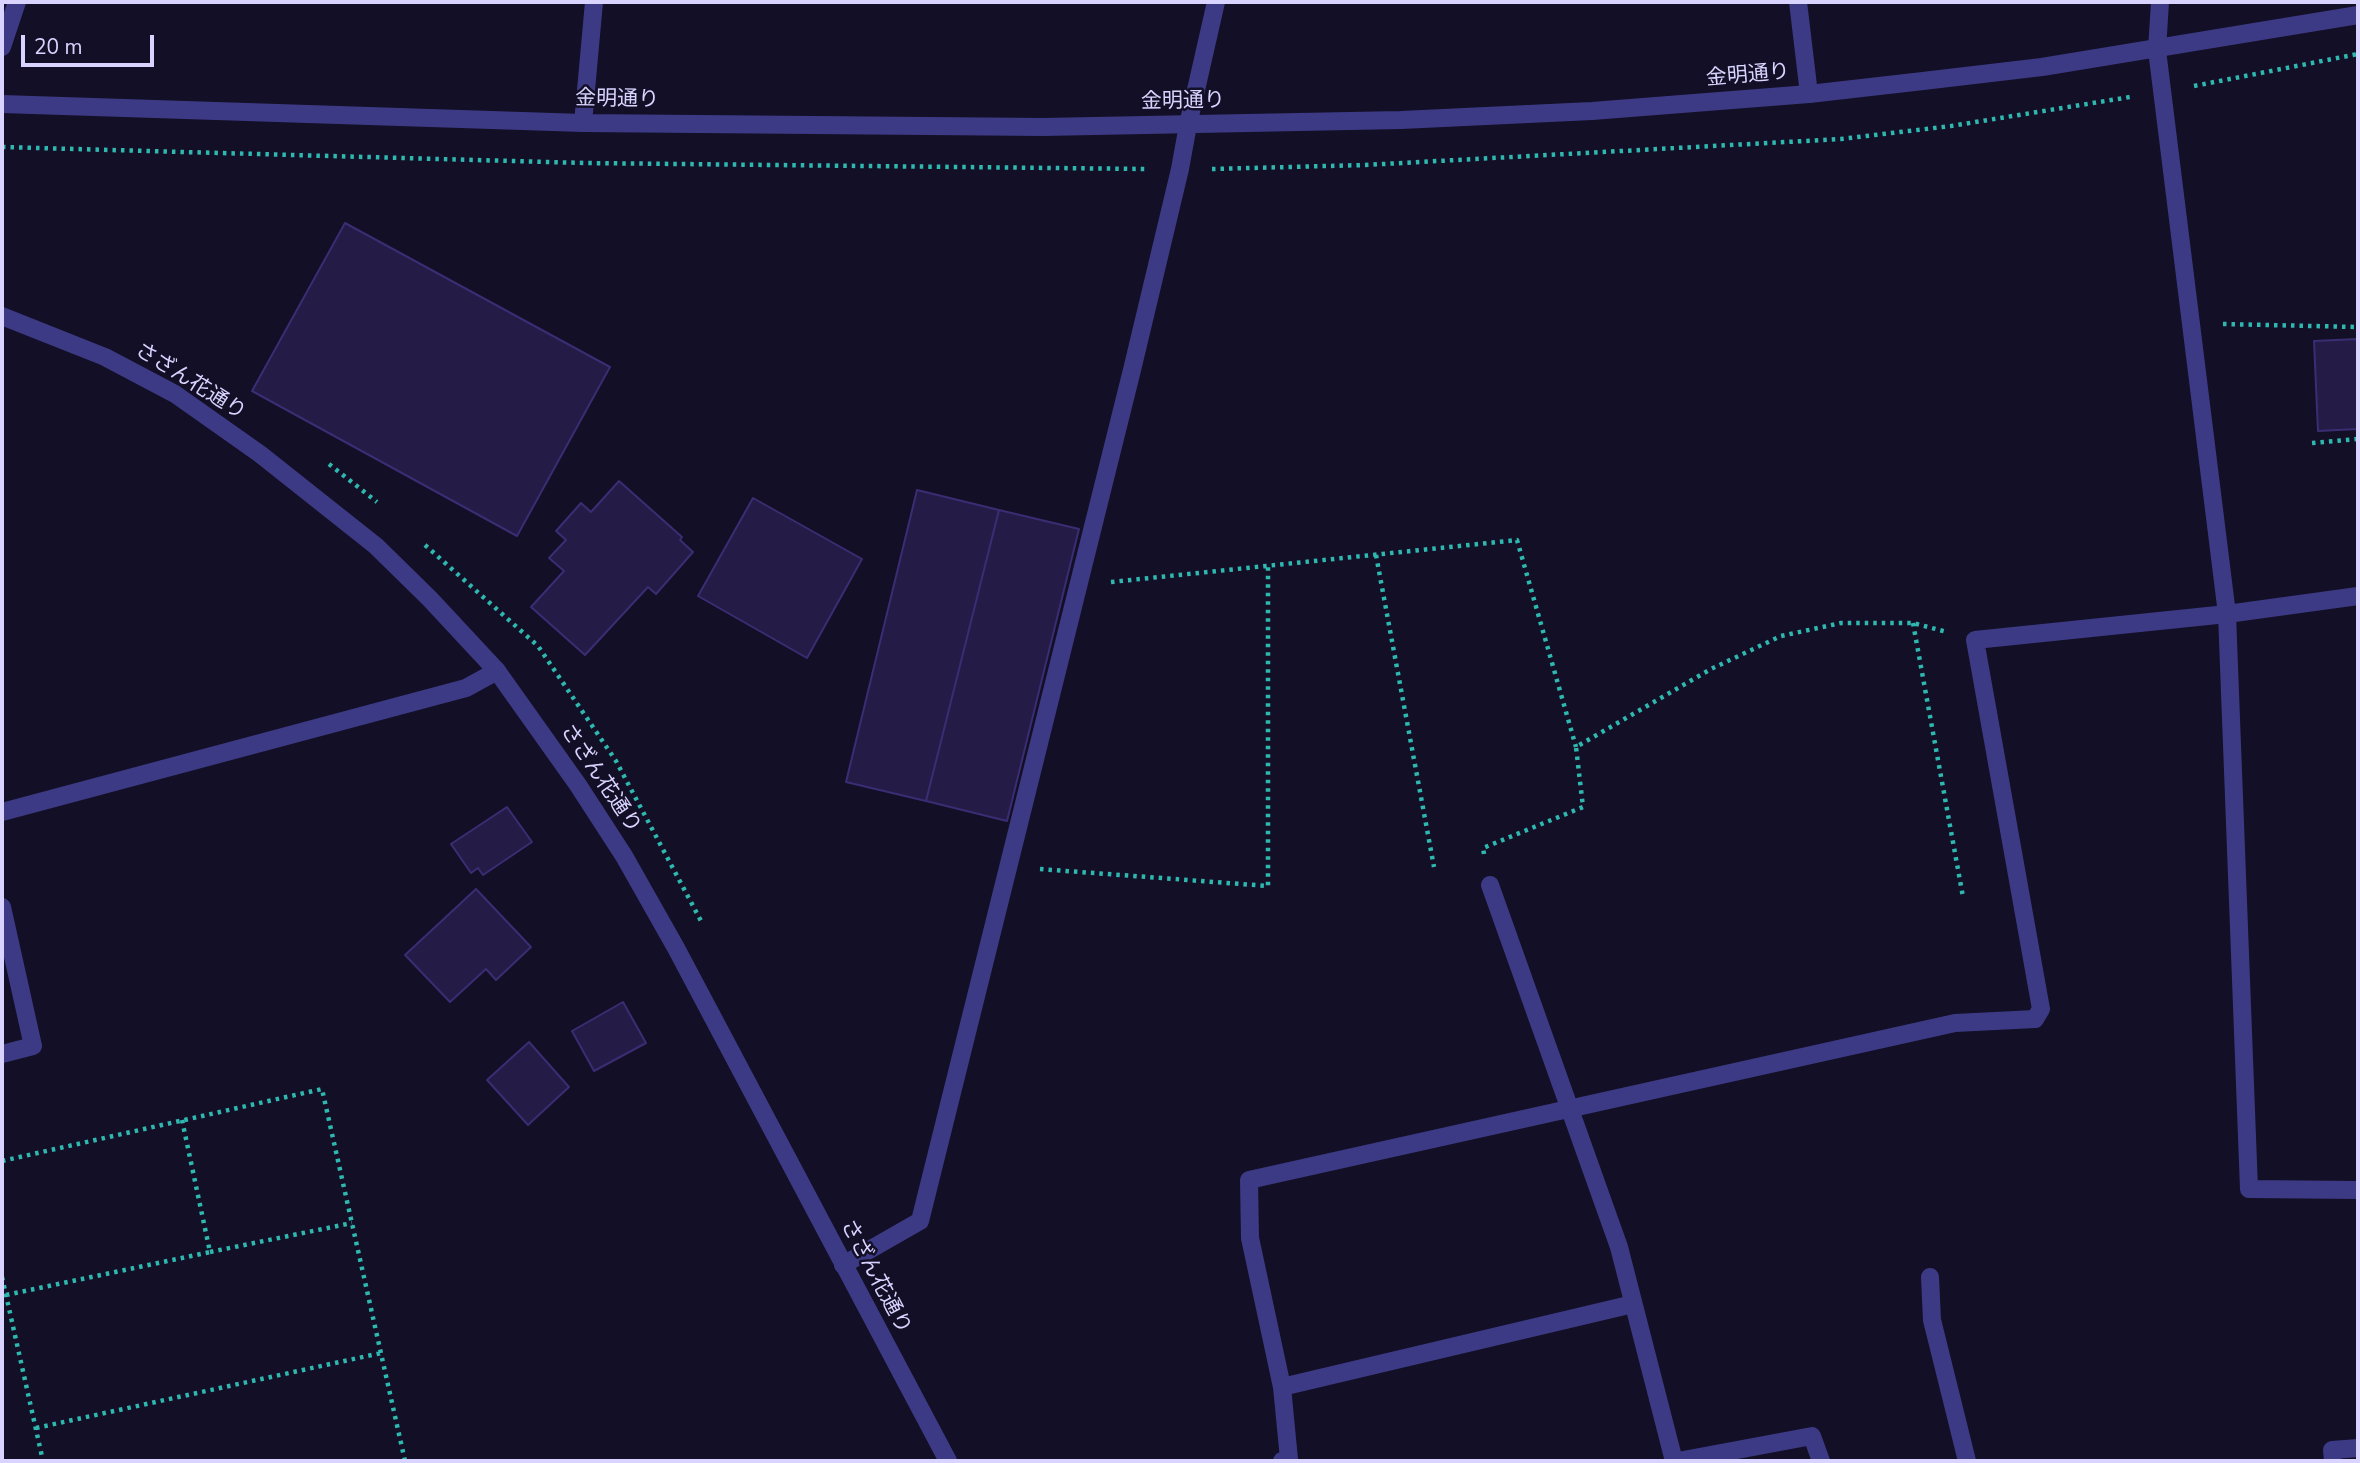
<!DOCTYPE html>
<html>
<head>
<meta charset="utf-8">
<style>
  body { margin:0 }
  #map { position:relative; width:2360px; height:1463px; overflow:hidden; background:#130f26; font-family:"Nunito Sans",sans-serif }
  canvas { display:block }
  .frame { position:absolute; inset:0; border:4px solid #d9d4ff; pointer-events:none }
  .scale { position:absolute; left:21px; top:35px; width:133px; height:32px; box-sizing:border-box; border:4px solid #d9d4ff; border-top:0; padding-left:9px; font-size:21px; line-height:24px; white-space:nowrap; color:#d9d4ff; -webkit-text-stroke:5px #130f26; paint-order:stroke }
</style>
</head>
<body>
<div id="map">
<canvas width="2360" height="1463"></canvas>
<div class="frame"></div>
<div class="scale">20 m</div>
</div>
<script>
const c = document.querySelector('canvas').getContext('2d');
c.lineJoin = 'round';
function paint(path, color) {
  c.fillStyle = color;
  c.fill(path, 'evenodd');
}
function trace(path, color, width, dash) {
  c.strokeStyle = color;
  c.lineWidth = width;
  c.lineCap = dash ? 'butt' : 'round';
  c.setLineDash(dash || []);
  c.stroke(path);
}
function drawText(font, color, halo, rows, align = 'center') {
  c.font = font + ' "Nunito Sans","Noto Sans JP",sans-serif';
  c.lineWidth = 5;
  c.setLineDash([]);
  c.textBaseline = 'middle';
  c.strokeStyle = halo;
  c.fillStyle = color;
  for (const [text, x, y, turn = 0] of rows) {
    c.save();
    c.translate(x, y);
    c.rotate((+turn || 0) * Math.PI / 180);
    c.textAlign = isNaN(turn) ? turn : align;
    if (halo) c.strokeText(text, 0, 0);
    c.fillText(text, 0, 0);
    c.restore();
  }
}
const building = new Path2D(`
  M 345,223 L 610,367 L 517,536 L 252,391 Z
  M 2358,339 L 2358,429 L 2318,431 L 2314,341 Z
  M 619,481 L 682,537 L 680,540 L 693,552 L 656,594 L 648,587 L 585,655 L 531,607 L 564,571 L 549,558 L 566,540 L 556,531 L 581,503 L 591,512 Z
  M 917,490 L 999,510 L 926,801 L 846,782 Z
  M 753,498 L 862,559 L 807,658 L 698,596 Z
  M 999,510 L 1079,529 L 1007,821 L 926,801 Z
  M 507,807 L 532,842 L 483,875 L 478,868 L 471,873 L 451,844 Z
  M 476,889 L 531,947 L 496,980 L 486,969 L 450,1002 L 405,955 Z
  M 623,1002 L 646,1043 L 594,1071 L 572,1031 Z
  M 529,1042 L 569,1087 L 528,1125 L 487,1080 Z`);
const path = new Path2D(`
  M 2194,86 L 2358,54
  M 2,147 L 585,163 L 1147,169
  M 1212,169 L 1365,165 L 1841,139 L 1951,126 L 2130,97
  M 2223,324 L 2358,327
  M 2312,443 L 2358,439
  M 329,464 L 377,502
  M 425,545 L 538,646 L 616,761 L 701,921
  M 1376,555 L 1434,867
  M 1111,582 L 1517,540 L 1576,747
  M 1913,623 L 1963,897
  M 1484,854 L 1483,848 L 1583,807 L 1576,747 L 1711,669 L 1781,636 L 1841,623 L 1913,623 L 1947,632
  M 1040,869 L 1268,886 L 1268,566
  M 2,1161 L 322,1089 L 405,1461
  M 210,1252 L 352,1223
  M 2,1277 L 43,1461
  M 6,1295 L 210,1252 L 182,1120
  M 36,1428 L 381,1353`);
const minor = new Path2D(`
  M 1798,2 L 1809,94
  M 2160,2 L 2157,50 L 2227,614 L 2249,1189 L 2358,1190
  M 2,47 L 17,2
  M 583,123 L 594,2
  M 2,812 L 466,688 L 497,671
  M 1490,885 L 1619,1247 L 1674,1461
  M 2,907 L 33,1046 L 2,1054
  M 843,1265 L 920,1221 L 1132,370 L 1180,169 L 1188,125 L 1216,2
  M 1930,1277 L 1932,1320 L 1967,1461
  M 1633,1304 L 1282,1387 L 1250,1238 L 1249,1180 L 1955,1023 L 2035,1019 L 2041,1009 L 1975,640 L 2227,614 L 2358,596
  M 1282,1461 L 1289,1459 L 1282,1387
  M 1678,1461 L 1812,1436 L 1821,1461
  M 2333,1461 L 2332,1450 L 2358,1448`);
const tertiary = new Path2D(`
  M 2,104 L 583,123 L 1043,127 L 1401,120 L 1592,111 L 1809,94 L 1923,81 L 2042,67 L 2358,15
  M 2,316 L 105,357 L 175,394 L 260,454 L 376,546 L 430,599 L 497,671 L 578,785 L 624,856 L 676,948 L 948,1461`);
const streetNames = [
  ["金明通り",1748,76,-5],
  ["金明通り",617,100,1],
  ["金明通り",1183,102,-1],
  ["さざん花通り",190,382,32],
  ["さざん花通り",600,779,56],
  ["さざん花通り",875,1277,62]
];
paint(building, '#241b47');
trace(building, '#3b2d73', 2);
trace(path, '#2fb8b0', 4.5, [3.5, 5]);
trace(minor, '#3d3a85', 18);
trace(tertiary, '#3d3a85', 18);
drawText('21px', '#d9d4ff', '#130f26', streetNames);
</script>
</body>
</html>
